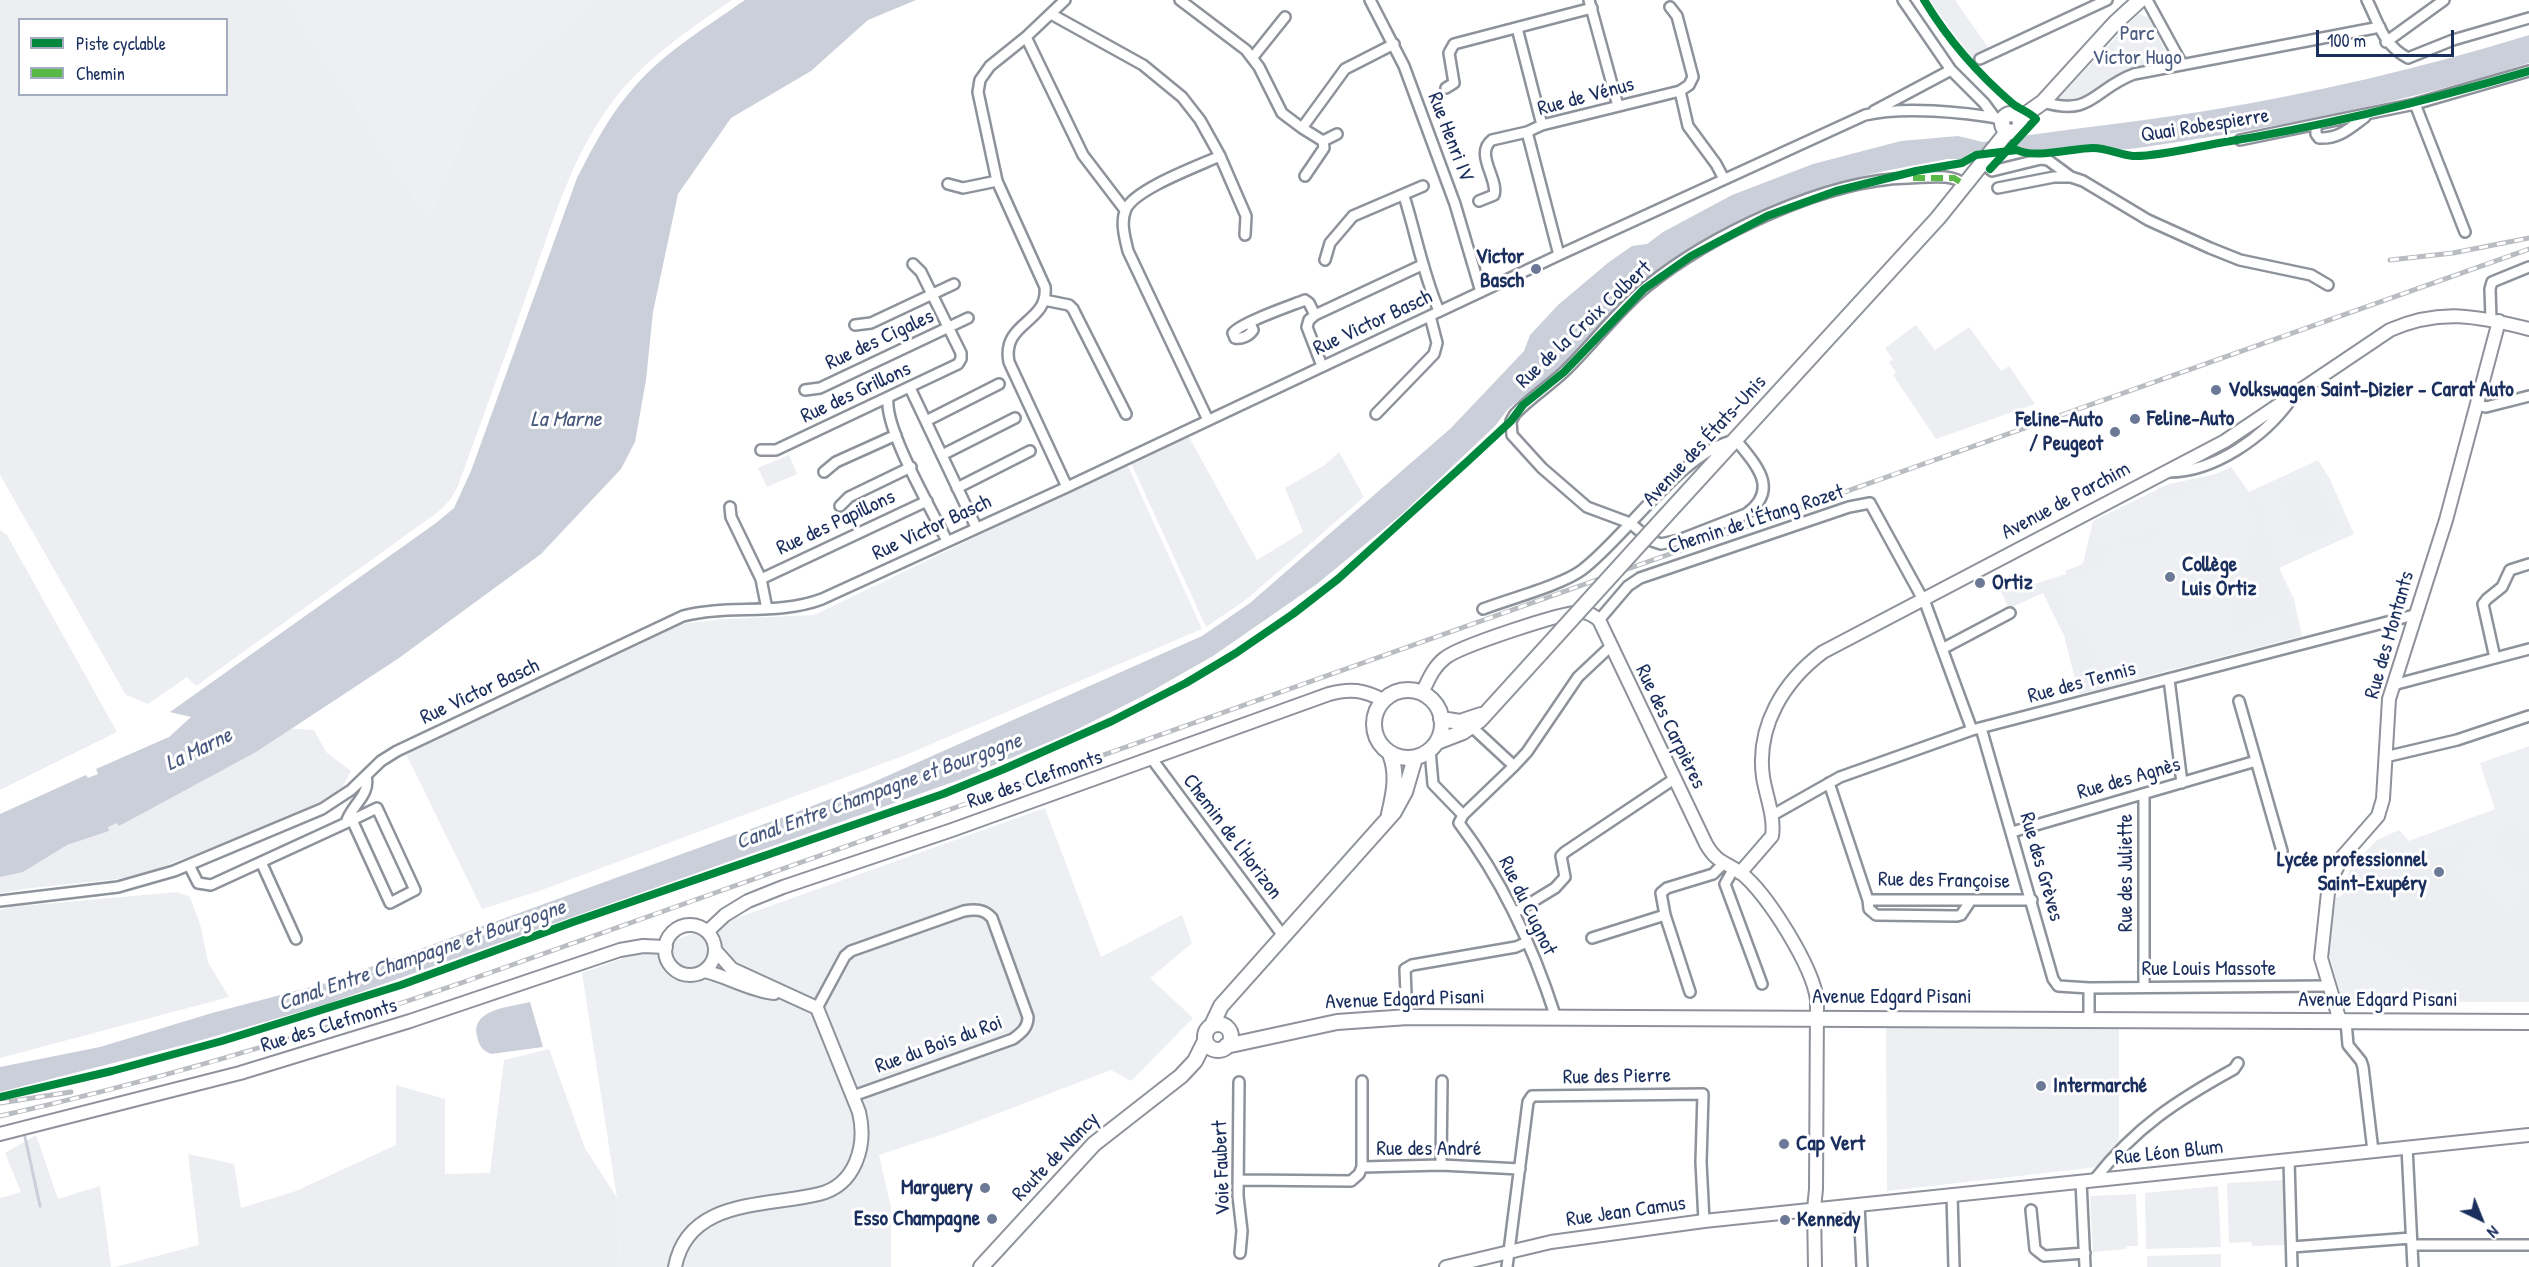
<!DOCTYPE html>
<html>
<head>
<meta charset="utf-8">
<style>
  body { margin:0 }
  #map { position:relative; width:2529px; height:1267px; overflow:hidden; background:#fff; font-family:"Patrick Hand",sans-serif }
  canvas { display:block }
  .legend { position:absolute; left:18px; top:18px; width:210px; height:78px; box-sizing:border-box; background:#fff; border:2px solid #a4acbf; margin:0; padding:8px 10px; list-style:none; font-size:18px; color:#1b2f5e }
  .legend li { display:flex; align-items:center; gap:12px; height:30px }
  .legend b { width:30px; border:2px solid #a4acbf }
  .north { position:absolute; left:2451px; top:1189px; width:60px; height:60px; -webkit-text-stroke:4px #fff; paint-order:stroke; rotate:137deg; font-size:16px; font-weight:700; line-height:24px; text-align:center; color:#1b2f5e }
  .north::after { content:''; display:block; margin:auto; width:21px; height:27px; background:#1b2f5e; clip-path:polygon(50% 0,100% 100%,50% 72%,0 100%) }
  .scale { position:absolute; left:2316px; top:30px; width:138px; height:27px; box-sizing:border-box; border:3px solid #1b2f5e; border-top:0; padding-left:8px; font-size:18px; line-height:21px; white-space:nowrap; color:#1b2f5e; -webkit-text-stroke:4px #fff; paint-order:stroke }
</style>
</head>
<body>
<div id="map">
<canvas width="2529" height="1267"></canvas>
<ul class="legend">
<li><b style="height:8px;background:#00873e"></b>Piste cyclable</li>
<li><b style="height:8px;background:#58b947"></b>Chemin</li>
</ul>
<div class="north">N</div>
<div class="scale">100 m</div>
</div>
<script>
const c = document.querySelector('canvas').getContext('2d');
c.lineJoin = 'round';
function paint(path, color) {
  c.fillStyle = color;
  c.fill(path, 'evenodd');
}
function trace(path, color, width, dash) {
  c.strokeStyle = color;
  c.lineWidth = width;
  c.lineCap = dash ? 'butt' : 'round';
  c.setLineDash(dash || []);
  c.stroke(path);
}
function drawText(font, color, halo, rows, align = 'center') {
  c.font = font + ' "Patrick Hand",sans-serif';
  c.lineWidth = 6;
  c.setLineDash([]);
  c.textBaseline = 'middle';
  c.strokeStyle = halo;
  c.fillStyle = color;
  for (const [text, x, y, turn = 0] of rows) {
    c.save();
    c.translate(x, y);
    c.rotate((+turn || 0) * Math.PI / 180);
    c.textAlign = isNaN(turn) ? turn : align;
    if (halo) c.strokeText(text, 0, 0);
    c.fillText(text, 0, 0);
    c.restore();
  }
}
const built = new Path2D(`
  M 288,0 L 596,0 L 480,95 L 428,218 Z
  M 2318,460 L 2330,479 L 2354,534 L 2279,568 L 2294,599 L 2302,636 L 2079,694 L 2064,635 L 2043,593 L 2009,608 L 1995,579 L 2010,592 L 2066,574 L 2065,571 L 2083,564 L 2093,521 L 2169,484 L 2217,474 L 2231,467 L 2249,492 Z
  M 1127,464 L 1202,629 L 903,756 L 539,891 L 482,909 L 406,754 L 681,624 L 723,619 L 814,615 Z
  M 2529,746 L 2529,1001 L 2343,1002 L 2327,947 L 2329,915 L 2336,897 L 2342,896 L 2350,869 L 2377,840 L 2399,830 L 2409,841 L 2495,809 L 2480,763 Z
  M 1045,808 L 1101,957 L 1182,915 L 1192,943 L 1150,978 L 1193,1018 L 1131,1081 L 1111,1070 L 949,1132 L 879,1155 L 891,1207 L 891,1267 L 619,1267 L 617,1198 L 582,973 Z
  M 1886,1024 L 2119,1028 L 2119,1141 L 2098,1167 L 1887,1191 Z`);
const green = new Path2D(`
  M 0,0 L 288,0 L 428,218 L 480,95 L 596,0 L 732,0 C 691,28 648,57 617,96 C 573,150 554,220 530,285 C 507,352 482,419 458,486 L 450,500 L 438,512 L 196,686 L 187,677 L 148,704 L 126,695 L 0,475 ZM 20,20 L 226,20 L 226,94 L 20,94 Z
  M 1929,0 L 1955,0 L 1990,50 L 1973,59 Z
  M 2138,14 L 2148,17 L 2165,50 L 2163,59 C 2151,67 2139,66 2127,71 C 2096,82 2095,108 2056,101 Z
  M 1916,325 L 1935,350 L 1969,327 L 2001,371 L 2009,366 L 2035,404 L 1936,439 L 1893,375 L 1896,373 L 1889,362 L 1893,360 L 1885,348 Z
  M 1189,437 L 1257,560 L 1303,532 L 1285,488 L 1325,465 L 1339,452 L 1364,497 L 1247,599 L 1206,627 L 1130,461 Z
  M 789,455 L 797,474 L 767,487 L 758,468 Z
  M 2231,467 L 2238,477 L 2230,478 L 2161,502 L 2158,501 L 2157,489 C 2181,479 2207,480 2231,467 Z
  M 2316,472 L 2338,527 L 2301,544 L 2277,488 Z
  M 2258,495 L 2297,633 L 2298,637 L 2283,641 L 2275,617 L 2247,628 L 2248,632 L 2233,629 L 2222,572 L 2228,571 L 2225,565 L 2241,563 L 2254,525 L 2247,498 Z
  M 2160,524 L 2164,536 L 2138,547 L 2135,540 L 2102,552 L 2106,565 L 2080,575 L 2065,571 L 2083,564 L 2089,539 L 2093,540 L 2098,548 Z
  M 0,530 L 7,535 L 117,732 L 0,790 Z
  M 2054,578 L 2067,602 L 2066,620 L 2073,627 L 2082,624 L 2099,667 L 2106,665 L 2109,687 L 2079,694 L 2064,635 L 2043,593 L 2009,608 L 1995,579 L 2010,592 Z
  M 282,728 L 314,730 L 326,752 L 351,771 L 342,788 L 311,808 L 137,877 L 31,888 L 0,893 L 0,864 Z
  M 2507,826 L 2529,828 L 2529,1002 L 2462,1002 L 2329,915 L 2331,900 L 2342,896 L 2350,869 L 2377,840 C 2381,841 2387,840 2391,842 C 2401,845 2408,858 2420,855 C 2438,852 2459,834 2478,841 L 2457,866 L 2510,911 L 2522,896 L 2518,893 L 2525,885 L 2525,875 L 2498,857 L 2496,847 L 2498,831 Z
  M 177,892 L 190,897 L 200,924 L 208,962 L 229,997 L 0,1058 L 0,910 L 11,907 Z
  M 549,1049 L 585,1148 L 617,1198 L 619,1267 L 115,1267 L 199,1245 L 188,1154 L 234,1164 L 241,1208 L 296,1191 L 396,1145 L 396,1085 L 445,1099 L 445,1174 L 490,1173 L 504,1060 Z
  M 36,1135 L 58,1199 L 100,1186 L 111,1267 L 0,1267 L 0,1198 L 21,1192 L 5,1153 Z
  M 2284,1180 L 2286,1245 L 2252,1246 L 2251,1242 L 2229,1243 L 2227,1183 Z
  M 2218,1186 L 2221,1247 L 2146,1249 L 2145,1193 Z
  M 2136,1194 L 2138,1246 L 2127,1246 L 2126,1249 L 2093,1252 L 2090,1196 Z
  M 2221,1254 L 2221,1267 L 2147,1267 L 2147,1256 Z`);
const water = new Path2D(`
  M 745,0 L 916,0 L 868,20 L 811,71 L 731,118 L 678,194 L 653,312 L 646,380 L 635,442 L 621,469 L 541,554 L 399,658 L 256,752 L 119,826 L 117,823 L 108,827 L 109,831 L 67,845 L 23,872 L 0,877 L 0,814 L 86,775 L 88,778 L 98,774 L 96,769 L 169,737 L 191,717 L 170,712 L 436,523 L 454,508 L 471,471 L 577,178 C 594,145 611,112 636,85 C 666,51 708,26 745,0 Z
  M 2529,35 L 2529,63 C 2401,104 2271,129 2138,148 L 2119,150 L 2094,145 L 2024,151 L 2020,147 L 1972,152 L 1961,159 L 1947,159 C 1915,166 1881,170 1849,180 C 1792,197 1738,221 1688,252 C 1663,268 1639,284 1621,307 L 1550,378 L 1538,385 L 1508,409 L 1495,426 L 1402,514 L 1317,584 L 1213,656 L 1143,696 L 1070,733 L 959,780 L 327,1004 L 191,1043 L 0,1092 L 0,1067 L 100,1047 L 212,1013 L 326,983 L 781,818 L 869,784 L 1202,636 L 1250,603 L 1451,428 L 1524,351 L 1530,335 L 1558,305 L 1609,262 L 1632,246 L 1647,244 L 1663,232 L 1732,195 L 1813,164 L 1901,141 L 1958,136 L 1983,142 C 2057,130 2131,123 2205,111 C 2314,93 2423,68 2529,35 Z
  M 530,1002 L 543,1047 L 491,1054 C 482,1050 479,1046 477,1036 C 471,1009 510,1007 530,1002 Z`);
const stream = new Path2D(`
  M 25,1137 L 40,1206`);
const minor = new Path2D(`
  M 1065,0 L 1026,37 L 990,66 L 980,80 L 978,92 L 997,181 L 1045,287 C 1049,323 1001,322 1009,362 L 1067,487
  M 1180,0 L 1246,50 L 1259,67 L 1282,113 L 1302,128
  M 1370,0 L 1404,66 L 1455,204 L 1481,292
  M 1589,0 L 1618,106
  M 1903,0 L 1951,70 L 1984,103 L 1995,118
  M 2147,0 L 2182,64
  M 2367,0 C 2379,24 2383,45 2408,58 L 2453,40 L 2529,18
  M 1670,7 L 1677,16 L 1693,77 L 1689,85 L 1680,91
  M 1051,14 L 1143,65 L 1182,97 L 1200,120 L 1220,156 L 1246,216 L 1245,235
  M 1517,28 L 1542,125
  M 1026,37 L 1083,155 L 1125,210
  M 2386,42 L 2444,0
  M 1253,57 L 1285,17
  M 1980,59 L 2107,0
  M 1446,88 L 1454,83 L 1449,53 L 1454,44 L 1592,8
  M 2043,102 C 2093,117 2093,89 2134,74 L 2380,27
  M 2415,104 L 2465,232
  M 1874,111 L 1951,70
  M 2316,125 L 2316,134 L 2319,138 C 2339,139 2350,128 2365,117
  M 2240,140 L 2415,104 L 2529,71
  M 1323,141 L 1337,134
  M 1983,163 L 1992,171 L 2041,159 L 2048,160 L 2071,177
  M 1305,176 L 1324,148 L 1323,141 L 1302,128 L 1345,69 L 1394,44
  M 948,184 L 963,188 L 997,181
  M 1998,188 L 2054,177 L 2071,177 L 2083,181 L 2148,220 L 2210,248 L 2240,260 L 2311,275 L 2328,285
  M 1404,196 C 1416,234 1423,274 1439,311
  M 1479,201 L 1494,195 C 1499,179 1474,154 1492,140 L 1527,132
  M 1559,255 L 1527,132 L 1542,125 L 1680,91 L 1688,126 L 1716,164 L 1724,179
  M 1325,260 L 1330,243 L 1353,216 L 1423,186
  M 1044,300 L 1069,305 L 1073,309 L 1126,414
  M 2491,319 L 2490,289 L 2492,282 L 2529,267
  M 1250,323 L 1253,330 C 1249,336 1242,339 1235,338 L 1233,333 C 1240,323 1290,306 1305,300 L 1309,303 L 1315,315
  M 855,325 L 871,323 L 954,284
  M 1322,366 L 1307,327 L 1309,320 L 1315,315 L 1422,265
  M 910,388 L 976,527
  M 805,390 L 820,388 L 968,318
  M 888,398 C 884,429 932,510 947,541
  M 2477,405 L 2486,407 L 2529,396
  M 1376,414 L 1434,354 L 1437,343 L 1430,316
  M 1208,420 L 1128,251 C 1125,238 1120,222 1126,209 C 1135,189 1198,166 1220,156
  M 926,421 L 999,384
  M 761,450 L 776,450 L 958,364 L 961,359 L 961,353 L 921,272 L 913,264
  M 942,455 L 1015,418
  M 824,472 L 836,462 L 896,435
  M 2169,472 C 2214,472 2264,437 2290,401
  M 957,488 L 1030,451
  M 840,506 L 849,497 L 911,467
  M 730,507 L 731,517 L 761,579 L 767,609
  M 761,579 L 927,501
  M 1483,609 C 1509,599 1562,585 1582,570 C 1626,537 1683,450 1736,440 C 1755,464 1781,489 1746,514 L 1679,540 L 1661,544 L 1652,541 L 1630,523 L 1587,507 L 1542,468 L 1512,435 L 1511,421 L 1515,414 C 1530,398 1548,387 1564,372 C 1591,346 1618,310 1646,287 C 1710,235 1825,180 1908,178 C 1925,178 1952,172 1965,185
  M 1599,620 L 1628,586 L 1640,578 L 1849,507 L 1870,503 L 1926,605 L 1972,730
  M 1942,649 L 2010,613
  M 2495,658 L 2483,604 L 2487,599 L 2502,587 L 2510,570 L 2529,564
  M 2169,679 L 2182,783
  M 2393,685 L 2529,649
  M 2239,701 L 2282,851
  M 1981,728 L 2053,979 L 2058,986 L 2089,988 L 2329,986
  M 1430,750 L 1433,784 L 1463,815 L 1514,766 L 1472,727
  M 2385,757 L 2457,740 L 2529,716
  M 1152,759 L 1284,937
  M 1514,766 L 1527,752 L 1578,677 L 1612,645
  M 1829,783 L 1868,900 L 2032,900
  M 2144,794 L 2144,987
  M 1463,815 L 1459,823 C 1503,881 1534,949 1556,1018
  M 1771,816 L 1840,777 L 1972,730 L 2414,615
  M 346,823 L 377,808 L 415,890 L 390,903 L 352,820
  M 2012,832 L 2256,761
  M 261,862 L 296,939
  M 189,865 L 198,883 L 211,885 L 346,823 C 351,805 371,795 366,776
  M 1733,870 L 1725,884 L 1762,984
  M 1868,900 L 1869,909 L 1876,915 L 1957,916 L 1961,915 L 1971,900
  M 0,901 L 118,887 L 174,871 L 322,809 L 351,790 L 381,761 L 397,751 L 683,616 C 728,604 777,616 822,599 L 1067,487 L 1559,255 L 1865,115 C 1904,106 1963,112 2003,119
  M 1514,913 L 1555,888 L 1565,877 L 1561,856 L 1565,852 L 1674,779
  M 1592,938 L 1665,915
  M 2089,988 L 2089,1019
  M 1690,992 L 1665,915 L 1661,893 L 1667,888 L 1713,874 L 1723,864
  M 817,1008 L 845,956 L 851,951 L 964,911 C 975,909 984,909 992,918 L 1028,1017 C 1028,1028 1021,1033 1013,1039 L 853,1096
  M 1407,1018 L 1405,969 L 1412,965 L 1516,947 L 1527,942
  M 2346,1021 L 2348,1045 L 2361,1061 L 2363,1067 L 2373,1151
  M 1239,1082 L 1238,1196 L 1242,1231 L 1240,1253
  M 2407,1147 L 2413,1267
  M 2289,1160 L 2292,1267
  M 1441,1165 L 1442,1081
  M 1362,1167 L 1362,1081
  M 1239,1180 L 1351,1181 L 1359,1174 L 1362,1167 L 1441,1165 L 1520,1169
  M 2094,1180 C 2136,1127 2176,1101 2234,1069 L 2238,1063
  M 2081,1181 L 2085,1267
  M 1952,1194 L 1954,1267
  M 1859,1204 L 1862,1267
  M 2031,1210 L 2035,1249 L 2044,1256 L 2085,1253
  M 2412,1245 L 2529,1245
  M 2292,1247 L 2411,1238
  M 1507,1267 L 1528,1102 L 1532,1096 L 1703,1094 L 1701,1162 L 1704,1221`);
const tertiary = new Path2D(`
  M 1422,693 C 1428,681 1433,667 1445,658 C 1460,646 1563,612 1582,612 C 1589,612 1594,616 1599,620 L 1706,844 C 1717,863 1725,862 1741,873 C 1767,893 1813,967 1817,1000 L 1816,1189 L 1814,1209 L 1815,1267
  M 1740,873 L 1772,836 C 1775,817 1766,796 1763,777 C 1756,726 1784,681 1823,652 L 2225,441 L 2390,330 C 2440,308 2478,316 2529,329
  M665 950a25 25 0 1 1 50 0a25 25 0 1 1-50 0Z
  M 707,932 L 725,915 L 748,901 L 783,887 L 952,830 L 1329,694 C 1350,688 1364,690 1383,700
  M 704,971 C 727,976 751,991 774,993
  M 2340,1021 L 2321,958 L 2329,883 L 2343,856 L 2378,816 L 2383,799 L 2389,699 L 2446,520 L 2499,321
  M 0,1134 L 240,1073 L 410,1021 L 620,950 L 643,946 L 666,947
  M 675,1267 C 688,1198 767,1207 819,1194 C 856,1185 867,1145 859,1112 L 817,1008 L 732,969 L 715,950
  M 1446,1267 L 1551,1242 L 1704,1221 L 2529,1135`);
const secondary = new Path2D(`
  M2002 123a9 9 0 1 1 18 0a9 9 0 1 1-18 0Z
  M 2019,119 L 2043,102 L 2115,23 L 2140,0
  M 1658,524 L 1938,218 L 2008,131
  M1374 724a34 34 0 1 1 68 0a34 34 0 1 1-68 0Z
  M 1441,719 L 1460,722 L 1481,715
  M 1437,742 L 1463,732 L 1480,720 L 1540,654
  M 1389,814 C 1394,793 1398,774 1390,754
  M1205 1037a13 13 0 1 1 26 0a13 13 0 1 1-26 0Z
  M 1212,1025 L 1221,1006 L 1394,812 L 1405,792 L 1415,758
  M 1226,1046 L 1337,1022 L 1408,1017 L 2529,1022
  M 981,1267 L 1094,1144 L 1181,1076 L 1195,1061 L 1205,1041`);
const rail = new Path2D(`
  M 2390,260 L 2453,253 L 2529,238
  M 0,1103 L 71,1092
  M 0,1116 C 156,1081 309,1035 461,983 L 2529,249`);
const secondaryBridge = new Path2D(`
  M 1540,654 L 1658,524`);
const quiet = new Path2D(`
  M 1913,178 L 1954,178 L 1965,185`);
const cycleway = new Path2D(`
  M 1924,0 C 1947,38 1979,75 2013,104 C 2021,110 2029,112 2036,119 L 1990,169
  M 0,1097 L 112,1071 L 222,1041 L 401,985 L 573,922 L 943,794 L 1004,769 L 1112,721 L 1186,683 L 1236,653 L 1293,614 L 1338,579 L 1469,460 L 1511,421 L 1523,405 L 1564,372 L 1644,289 L 1691,256 L 1767,216 L 1836,191 L 1916,171 L 1962,163 L 1976,155 L 2017,150 C 2034,159 2073,148 2093,148 C 2107,148 2120,155 2133,156 C 2154,157 2197,147 2219,143 C 2325,126 2426,101 2529,71`);
const markers = [
  [1536,269,6,"#6b7896"],
  [2216,390,6,"#6b7896"],
  [2135,419,6,"#6b7896"],
  [2115,432,6,"#6b7896"],
  [2170,577,6,"#6b7896"],
  [1980,583,6,"#6b7896"],
  [2439,872,6,"#6b7896"],
  [2041,1086,6,"#6b7896"],
  [1784,1144,6,"#6b7896"],
  [985,1188,6,"#6b7896"],
  [992,1219,6,"#6b7896"],
  [1785,1220,6,"#6b7896"]
];
const parkNames = [
  ["Parc",2137,34],
  ["Victor Hugo",2137,58]
];
const streetNames = [
  ["Rue de Vénus",1586,97,-15],
  ["Quai Robespierre",2205,126,-9],
  ["Rue Henri IV",1450,137,69],
  ["Rue Victor Basch",1373,323,-25],
  ["Rue de la Croix Colbert",1584,325,-43],
  ["Rue des Cigales",880,340,-25],
  ["Rue des Grillons",856,393,-25],
  ["Avenue des États-Unis",1705,441,-47],
  ["Avenue de Parchim",2066,501,-28],
  ["Chemin de l'Étang Rozet",1756,520,-18],
  ["Rue des Papillons",836,523,-25],
  ["Rue Victor Basch",932,528,-25],
  ["Rue des Montants",2390,635,-74],
  ["Rue des Tennis",2082,683,-15],
  ["Rue Victor Basch",480,692,-25],
  ["Rue des Carpières",1670,727,64],
  ["Rue des Agnès",2129,779,-16],
  ["Rue des Clefmonts",1035,780,-19],
  ["Chemin de l'Horizon",1232,837,53],
  ["Rue des Grèves",2041,867,74],
  ["Rue des Juliette",2126,873,-90],
  ["Rue des Françoise",1944,881,1],
  ["Rue du Cugnot",1527,906,64],
  ["Rue Louis Massote",2209,969],
  ["Avenue Edgard Pisani",1892,997],
  ["Avenue Edgard Pisani",1405,1000,-2],
  ["Avenue Edgard Pisani",2378,1000],
  ["Rue des Clefmonts",329,1026,-17],
  ["Rue du Bois du Roi",939,1045,-20],
  ["Rue des Pierre",1617,1077,-1],
  ["Rue des André",1429,1149],
  ["Rue Léon Blum",2169,1153,-6],
  ["Route de Nancy",1056,1157,-46],
  ["Voie Faubert",1222,1168,-92],
  ["Rue Jean Camus",1626,1212,-8]
];
const poiNames = [
  ["Victor",1524,257,"right"],
  ["Basch",1524,281,"right"],
  ["Volkswagen Saint-Dizier - Carat Auto",2228,390],
  ["Feline-Auto",2147,419],
  ["Feline-Auto",2103,420,"right"],
  ["/ Peugeot",2103,444,"right"],
  ["Collège",2182,565],
  ["Luis Ortiz",2182,589],
  ["Ortiz",1992,583],
  ["Lycée professionnel",2427,860,"right"],
  ["Saint-Exupéry",2427,884,"right"],
  ["Intermarché",2053,1086],
  ["Cap Vert",1796,1144],
  ["Marguery",973,1188,"right"],
  ["Esso Champagne",980,1219,"right"],
  ["Kennedy",1797,1220]
];
const waterNames = [
  ["La Marne",566,420],
  ["La Marne",199,750,-26],
  ["Canal Entre Champagne et Bourgogne",879,792,-20],
  ["Canal Entre Champagne et Bourgogne",422,956,-19]
];
paint(built, '#edeff3');
paint(green, '#edeef2');
paint(water, '#cbcfda');
trace(stream, '#cbcfda', 3);
trace(minor, '#8e929a', 14);
trace(tertiary, '#8e929a', 16);
trace(secondary, '#8e929a', 18);
trace(minor, '#fff', 9);
trace(tertiary, '#fff', 12);
trace(secondary, '#fff', 14);
trace(rail, '#b9bcc1', 5);
trace(rail, '#fff', 3, [9]);
trace(secondaryBridge, '#8e929a', 18, []);
trace(secondaryBridge, '#fff', 14);
trace(quiet, '#58b947', 6, [12, 6]);
trace(cycleway, '#00873e', 8);
for (const [x, y, r, color] of markers) {
  const dot = new Path2D();
  dot.arc(x, y, r, 0, 2 * Math.PI);
  c.fillStyle = color;
  c.fill(dot);
  trace(dot, '#fff', 2);
}
drawText('21px', '#4c5c80', '#fff', parkNames);
drawText('21px', '#1b2f5e', '#fff', streetNames);
drawText('bold 21px', '#1b2f5e', '#fff', poiNames, 'left');
drawText('italic 22px', '#49597e', '#fff', waterNames);
</script>
</body>
</html>
